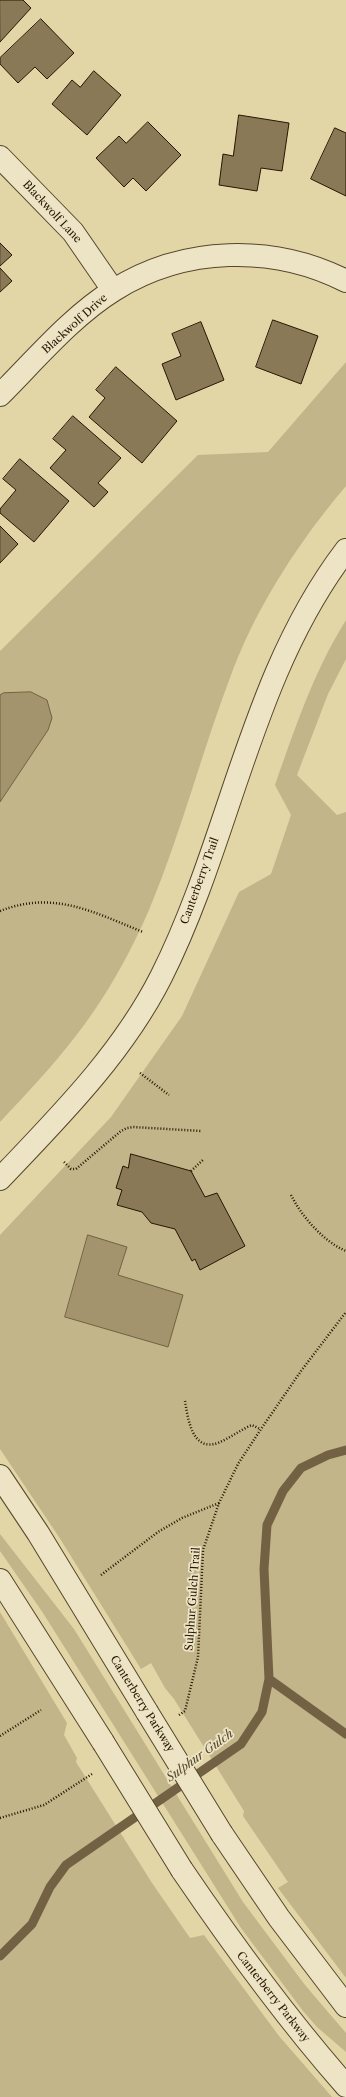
<!DOCTYPE html>
<html>
<head>
<meta charset="utf-8">
<style>
  body { margin:0 }
  canvas { display:block; background:#e2d5a6 }
</style>
</head>
<body>
<canvas width="346" height="2097"></canvas>
<script>
const c = document.querySelector('canvas').getContext('2d');
c.lineJoin = 'round';
function paint(path, color) {
  c.fillStyle = color;
  c.fill(path, 'evenodd');
}
function trace(path, color, width, dash) {
  c.strokeStyle = color;
  c.lineWidth = width;
  c.lineCap = dash ? 'butt' : 'round';
  c.setLineDash(dash || []);
  c.stroke(path);
}
function drawText(font, color, halo, rows, align = 'center') {
  c.font = font + ' "Libre Caslon Text",serif';
  c.lineWidth = 3.5;
  c.setLineDash([]);
  c.textBaseline = 'middle';
  c.strokeStyle = halo;
  c.fillStyle = color;
  for (const [text, x, y, turn = 0] of rows) {
    c.save();
    c.translate(x, y);
    c.rotate((+turn || 0) * Math.PI / 180);
    c.textAlign = isNaN(turn) ? turn : align;
    if (halo) c.strokeText(text, 0, 0);
    c.fillText(text, 0, 0);
    c.restore();
  }
}
const green = new Path2D(`
  M 346,362 L 346,486 C 301,539 260,601 234,667 C 203,747 182,831 149,910 C 130,954 105,999 75,1037 C 52,1067 26,1094 0,1122 L 0,651 L 198,455 L 268,452 Z
  M 346,620 L 346,659 L 328,694 L 297,775 L 337,815 L 346,812 L 346,1978 L 278,1888 L 288,1882 L 243,1816 L 244,1811 L 174,1699 L 165,1688 L 151,1663 L 141,1669 L 59,1537 L 0,1449 L 0,1235 L 111,1117 L 182,1016 L 239,892 L 271,874 L 291,815 L 275,785 C 295,728 314,671 346,620 Z
  M 0,1534 L 74,1629 L 243,1902 L 305,1985 L 346,2033 L 346,2052 L 317,2027 L 303,2011 L 241,1928 L 43,1613 L 0,1551 Z
  M 0,1612 L 67,1723 L 64,1735 L 77,1758 L 76,1762 L 152,1883 L 190,1938 L 204,1935 L 279,2036 L 332,2097 L 0,2097 Z`);
const water = new Path2D(`
  M 31,692 L 47,700 L 52,718 L 48,730 L 0,802 L 0,695 L 3,693 Z
  M 88,1235 L 127,1247 L 118,1275 L 183,1295 L 168,1347 L 65,1317 Z`);
const stream = new Path2D(`
  M 269,1679 L 346,1734
  M 0,1956 L 32,1924 L 50,1887 L 66,1865 L 241,1744 L 262,1712 L 269,1679 L 264,1569 L 267,1525 L 283,1491 L 301,1468 L 328,1455 L 346,1450`);
const building = new Path2D(`
  M 0,0 L 23,0 L 31,8 L 0,42 Z
  M 41,19 L 74,53 L 47,79 L 35,67 L 18,83 L 0,64 L 0,58 Z
  M 94,71 L 121,95 L 87,135 L 52,104 L 72,80 L 80,87 Z
  M 239,115 L 289,123 L 282,171 L 261,168 L 257,191 L 219,185 L 223,154 L 233,156 Z
  M 148,122 L 181,155 L 146,191 L 133,178 L 124,187 L 96,158 L 119,136 L 126,143 Z
  M 335,128 L 346,133 L 346,196 L 311,179 Z
  M 0,243 L 12,255 L 0,266 Z
  M 0,268 L 12,281 L 0,292 Z
  M 273,320 L 318,336 L 301,384 L 256,367 Z
  M 201,322 L 224,380 L 176,400 L 162,364 L 181,356 L 172,334 Z
  M 116,367 L 177,421 L 142,463 L 89,417 L 105,398 L 96,390 Z
  M 73,416 L 121,458 L 98,483 L 108,492 L 94,507 L 50,468 L 66,450 L 53,439 Z
  M 20,459 L 69,501 L 34,542 L 0,513 L 0,509 L 16,490 L 3,479 Z
  M 0,526 L 18,544 L 0,563 Z
  M 131,1154 L 191,1171 L 205,1197 L 217,1193 L 245,1246 L 200,1270 L 195,1259 L 192,1261 L 175,1229 L 151,1223 L 142,1212 L 117,1205 L 122,1190 L 116,1188 L 123,1166 L 128,1168 Z`);
const path = new Path2D(`
  M 0,911 C 54,890 93,912 143,932
  M 140,1073 L 169,1095
  M 64,1162 L 71,1169 L 76,1169 L 121,1131 L 127,1128 L 133,1127 L 201,1131
  M 191,1171 L 204,1159
  M 291,1195 C 302,1217 324,1242 346,1251
  M 185,1401 C 188,1419 192,1452 218,1443 C 230,1438 240,1430 252,1425 L 260,1429
  M 101,1575 L 158,1532 L 182,1518 L 219,1503
  M 179,1715 L 185,1711 L 198,1657 L 203,1550 L 219,1503 L 238,1464 L 259,1432 L 301,1371 L 346,1312
  M 0,1736 L 41,1710
  M 0,1818 L 44,1805 L 92,1774`);
const minor = new Path2D(`
  M 0,157 L 73,232 L 113,290
  M 0,395 C 35,360 72,316 114,290 C 184,246 273,244 346,281
  M 0,1179 C 59,1117 122,1054 161,977 C 231,838 250,676 346,550
  M 0,1476 L 38,1533 L 147,1712
  M 0,1580 L 103,1742
  M 222,1834 L 279,1918 L 346,2006
  M 182,1870 C 233,1945 286,2018 346,2086`);
const minorBridge = new Path2D(`
  M 147,1712 L 222,1834
  M 103,1742 L 182,1870`);
const streetNames = [
  ["Blackwolf Lane",52,212,47],
  ["Blackwolf Drive",75,324,-42],
  ["Canterberry Trail",200,881,-70],
  ["Sulphur Gulch Trail",193,1599,-86],
  ["Canterberry Parkway",142,1704,58],
  ["Canterberry Parkway",273,1997,52]
];
const waterNames = [
  ["Sulphur Gulch",200,1756,-36]
];
paint(green, '#c2b58a');
paint(water, '#a3946e');
trace(water, '#726243', 1);
trace(stream, '#726243', 9);
paint(building, '#897957');
trace(building, '#281602', 1);
trace(minor, '#56462b', 24);
trace(path, '#281602', 2.5, [1, 2]);
trace(minor, '#ece4c5', 22);
trace(minorBridge, '#56462b', 24, []);
trace(minorBridge, '#ece4c5', 22);
drawText('11px', '#281602', '#ece4c5', streetNames);
drawText('italic 12px', '#59482d', '#ece4c5', waterNames);
</script>
</body>
</html>
